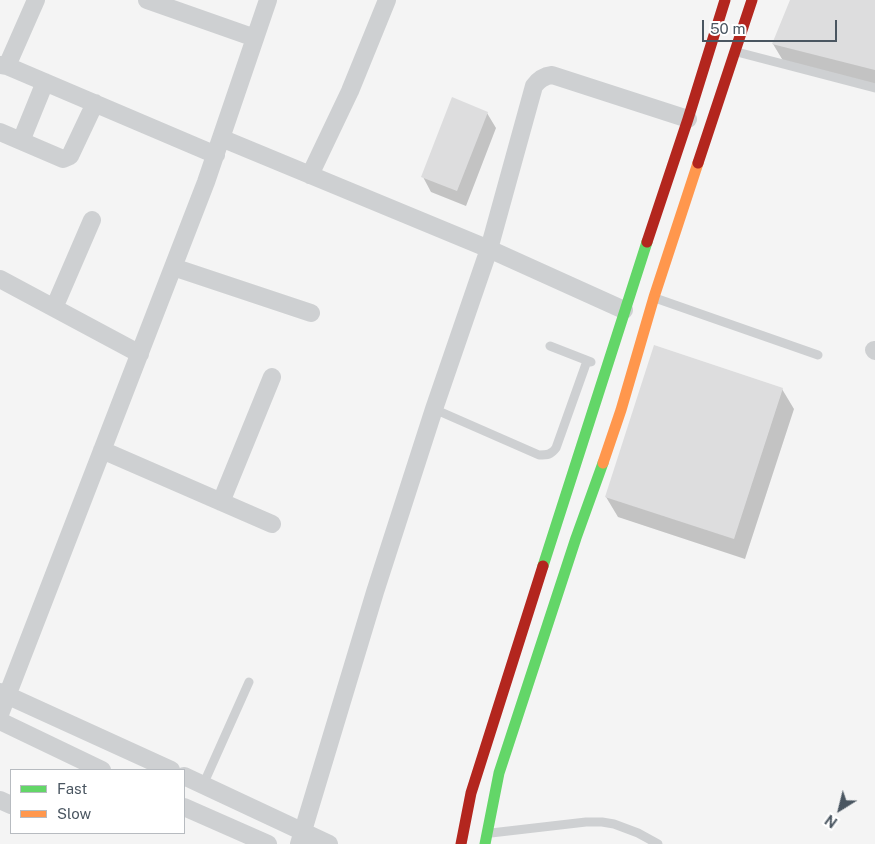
<!DOCTYPE html>
<html>
<head>
<meta charset="utf-8">
<style>
  body { margin:0 }
  #map { position:relative; width:875px; height:844px; overflow:hidden; background:#f4f4f4; font-family:"Public Sans",sans-serif }
  canvas { display:block }
  .legend { position:absolute; left:10px; top:769px; width:175px; height:65px; box-sizing:border-box; background:#fff; border:1px solid #b7bbc0; margin:0; padding:6px 9px; list-style:none; font-size:15px; color:#4a5661 }
  .legend li { display:flex; align-items:center; gap:10px; height:25px }
  .legend b { width:25px; border:1px solid #b7bbc0 }
  .north { position:absolute; left:815px; top:784px; width:50px; height:50px; -webkit-text-stroke:4px #fff; paint-order:stroke; rotate:216deg; font-size:14px; font-weight:700; line-height:20px; text-align:center; color:#4a5661 }
  .north::after { content:''; display:block; margin:auto; width:18px; height:22px; background:#4a5661; clip-path:polygon(50% 0,100% 100%,50% 72%,0 100%) }
  .scale { position:absolute; left:702px; top:20px; width:135px; height:22px; box-sizing:border-box; border:2px solid #4a5661; border-top:0; padding-left:6px; font-size:15px; line-height:18px; white-space:nowrap; color:#4a5661; -webkit-text-stroke:4px #fff; paint-order:stroke }
</style>
</head>
<body>
<div id="map">
<canvas width="875" height="844"></canvas>
<ul class="legend">
<li><b style="height:6px;background:#63d668"></b>Fast</li>
<li><b style="height:6px;background:#ff974d"></b>Slow</li>
</ul>
<div class="north">N</div>
<div class="scale">50 m</div>
</div>
<script>
const c = document.querySelector('canvas').getContext('2d');
c.lineJoin = 'round';
function paint(path, color) {
  c.fillStyle = color;
  c.fill(path, 'evenodd');
}
function trace(path, color, width, dash) {
  c.strokeStyle = color;
  c.lineWidth = width;
  c.lineCap = dash ? 'butt' : 'round';
  c.setLineDash(dash || []);
  c.stroke(path);
}
const shadow = new Path2D(`
  M 791,0 L 875,0 L 875,86 L 785,64 L 773,44 Z
  M 487,113 L 496,128 L 466,206 L 431,192 L 423,177 Z
  M 782,389 L 794,409 L 745,559 L 618,517 L 606,497 Z`);
const building = new Path2D(`
  M 790,0 L 875,0 L 875,70 L 772,44 Z
  M 452,97 L 488,112 L 457,191 L 421,177 Z
  M 654,345 L 783,388 L 734,539 L 605,497 Z`);
const lane = new Path2D(`
  M 737,52 L 875,88
  M 655,298 L 818,355
  M 550,346 L 591,362
  M 434,409 L 539,455 C 547,455 551,455 556,448 L 587,361
  M 203,785 L 249,682
  M 491,833 L 586,822 L 602,822 L 614,824 L 638,833 L 658,844`);
const street = new Path2D(`
  M 147,0 L 255,38
  M 0,65 L 7,66 L 216,155
  M 7,66 L 36,0
  M 0,132 L 63,159 L 70,156 L 95,103
  M 221,138 L 489,249 L 624,310
  M 21,141 L 45,82
  M 310,175 L 350,91 L 387,0
  M 173,267 L 311,313
  M 0,279 L 140,354
  M 54,308 L 92,220
  M 874,350 L 875,351
  M 102,450 L 272,524
  M 221,502 L 272,377
  M 0,692 L 171,770
  M 0,714 L 206,182 L 268,0
  M 0,721 L 102,770
  M 184,776 L 329,844
  M 0,800 L 11,805
  M 184,807 L 268,844
  M 299,844 L 375,592 L 434,409 L 489,249 L 534,86 C 539,79 544,76 552,75 L 688,119`);
const fast = new Path2D(`
  M 543,566 L 647,242
  M 485,844 L 499,773 L 576,538 L 603,463`);
const slow = new Path2D(`
  M 603,463 L 621,410 L 654,297 L 698,163`);
const jam = new Path2D(`
  M 698,163 L 752,0
  M 647,242 L 688,119 L 725,0
  M 461,844 L 471,793 L 543,566`);
paint(shadow, '#0003');
paint(building, '#ddddde');
trace(lane, '#ced0d2', 9);
trace(street, '#ced0d2', 18);
trace(fast, '#63d668', 11);
trace(slow, '#ff974d', 11);
trace(jam, '#b3261e', 11);
</script>
</body>
</html>
